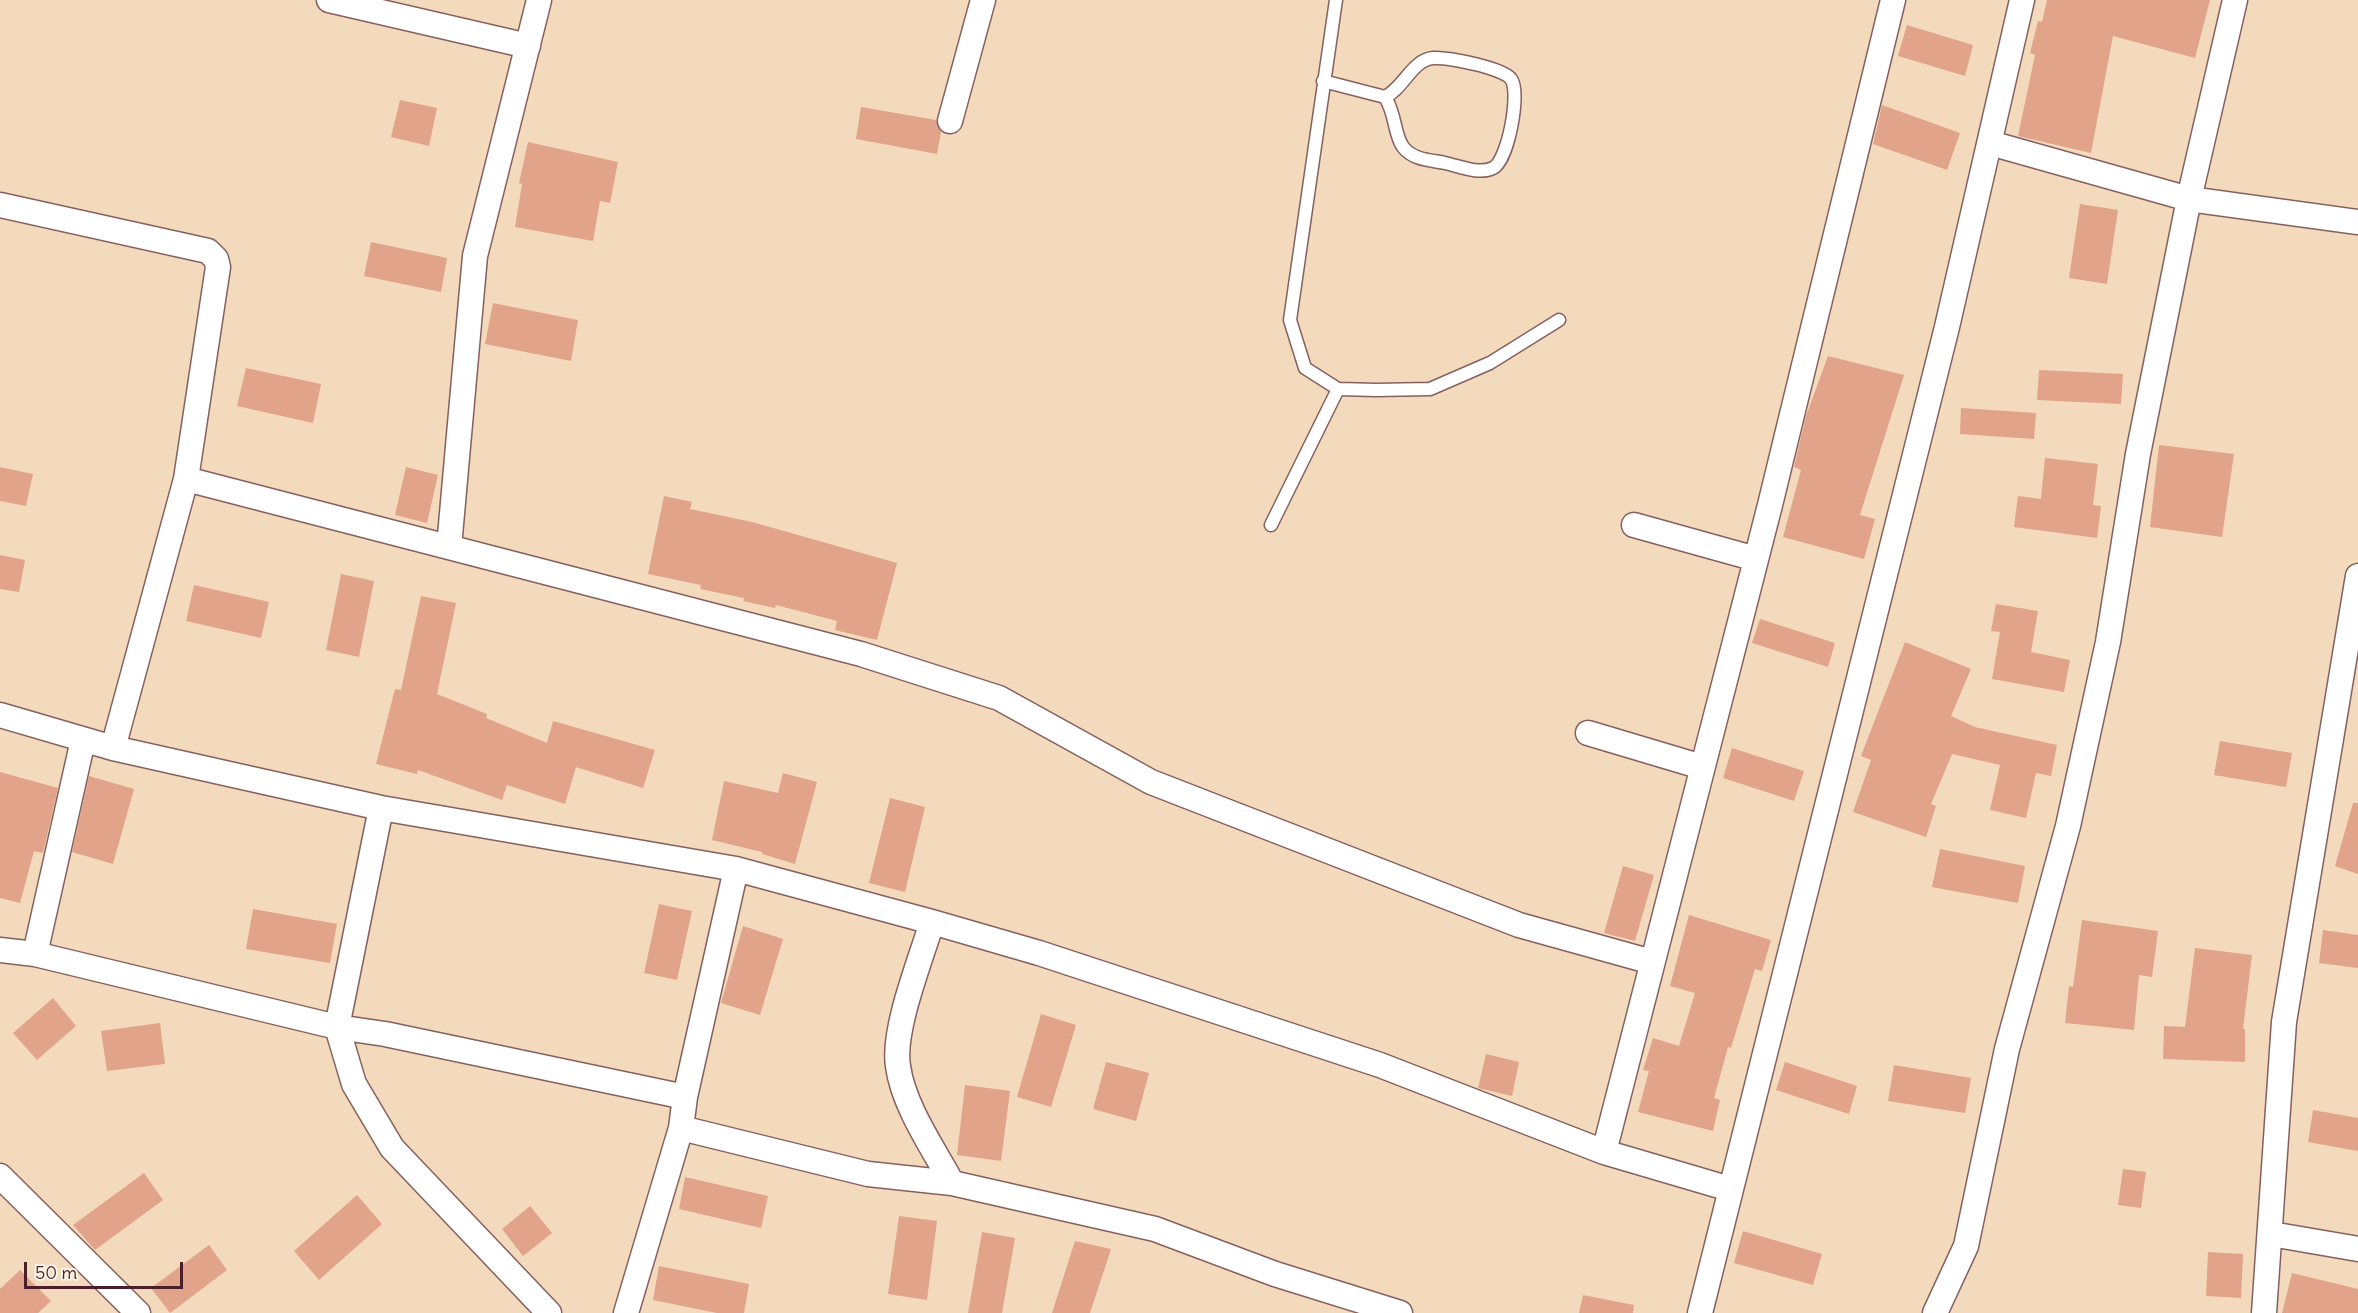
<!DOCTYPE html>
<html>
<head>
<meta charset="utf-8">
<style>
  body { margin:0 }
  #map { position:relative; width:2358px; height:1313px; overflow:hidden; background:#f4dabd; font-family:Delius,sans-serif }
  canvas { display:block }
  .scale { position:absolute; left:24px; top:1262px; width:159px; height:27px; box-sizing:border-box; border:3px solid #4a1f2b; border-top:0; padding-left:8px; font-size:18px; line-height:21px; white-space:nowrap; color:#4a1f2b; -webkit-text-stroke:4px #fcf5e5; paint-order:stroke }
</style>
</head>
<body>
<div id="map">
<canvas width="2358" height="1313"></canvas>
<div class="scale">50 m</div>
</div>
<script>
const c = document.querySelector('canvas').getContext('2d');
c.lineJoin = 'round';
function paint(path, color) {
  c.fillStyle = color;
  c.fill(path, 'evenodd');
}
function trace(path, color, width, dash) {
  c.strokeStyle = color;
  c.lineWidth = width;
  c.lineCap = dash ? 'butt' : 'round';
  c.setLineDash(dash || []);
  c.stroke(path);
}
const building = new Path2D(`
  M 2047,0 L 2210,0 L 2195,58 L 2113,36 L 2091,153 L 2018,136 L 2035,55 L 2030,53 L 2038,21 L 2042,22 Z
  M 1907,25 L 1973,45 L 1965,76 L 1898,56 Z
  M 400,100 L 437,108 L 429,146 L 391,137 Z
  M 1882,105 L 1960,133 L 1947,170 L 1873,144 Z
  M 861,107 L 936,120 L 941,132 L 937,154 L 856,139 Z
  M 528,142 L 618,162 L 610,203 L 600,201 L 593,241 L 515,227 L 522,184 L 519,183 Z
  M 2080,204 L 2118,210 L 2107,284 L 2069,278 Z
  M 371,242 L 447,258 L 441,292 L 364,276 Z
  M 493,303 L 578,320 L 571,361 L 485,344 Z
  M 1828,356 L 1904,375 L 1860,515 L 1875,519 L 1864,559 L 1783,537 L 1801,470 L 1794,467 L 1806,416 Z
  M 246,368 L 321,384 L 313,423 L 237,406 Z
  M 2039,370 L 2123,374 L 2121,404 L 2037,400 Z
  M 1961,408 L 2036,413 L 2034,439 L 1960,434 Z
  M 2159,445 L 2234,454 L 2222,537 L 2150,527 Z
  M 2045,458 L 2098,464 L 2093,505 L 2101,506 L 2097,538 L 2014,527 L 2018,496 L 2041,499 Z
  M 0,467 L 33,474 L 26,506 L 0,501 Z
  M 406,467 L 438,475 L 427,523 L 395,515 Z
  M 664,496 L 692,502 L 690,509 L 752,522 L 897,563 L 877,640 L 835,630 L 837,621 L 776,605 L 775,608 L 743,601 L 744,598 L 700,589 L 701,585 L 648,574 Z
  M 0,555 L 25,560 L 19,592 L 0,589 Z
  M 341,574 L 374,581 L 359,657 L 326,650 Z
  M 194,585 L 269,602 L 261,638 L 186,621 Z
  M 421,596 L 456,603 L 437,694 L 487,714 L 486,718 L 547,743 L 553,721 L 655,750 L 643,788 L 576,767 L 565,804 L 507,785 L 502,800 L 418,770 L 417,774 L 376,764 L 395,689 L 401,690 Z
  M 1996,604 L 2038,611 L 2031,652 L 2070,660 L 2064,692 L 1992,679 L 2000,632 L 1991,631 Z
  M 1760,619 L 1835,643 L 1828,667 L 1752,643 Z
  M 1905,642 L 1971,669 L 1951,716 L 1975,727 L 2057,745 L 2051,776 L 2036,773 L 2026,818 L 1990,810 L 2000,765 L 1952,754 L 1931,804 L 1936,806 L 1926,837 L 1853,812 L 1871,760 L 1861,756 Z
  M 2220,741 L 2292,753 L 2286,787 L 2214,775 Z
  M 1732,748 L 1804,771 L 1794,801 L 1723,778 Z
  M 0,772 L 58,788 L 43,853 L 34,851 L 20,903 L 0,898 Z
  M 783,773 L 817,782 L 795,864 L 762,854 L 762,852 L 712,840 L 724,781 L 778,793 Z
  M 89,776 L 134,789 L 113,864 L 72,852 Z
  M 890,798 L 925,807 L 905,892 L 869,883 Z
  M 2353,803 L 2358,803 L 2358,874 L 2335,866 Z
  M 1940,849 L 2025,866 L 2018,903 L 1932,887 Z
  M 1623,866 L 1654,875 L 1635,941 L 1604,933 Z
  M 659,904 L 692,911 L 677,980 L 644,973 Z
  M 253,909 L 337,924 L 330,963 L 246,949 Z
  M 1689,915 L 1771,940 L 1762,971 L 1755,969 L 1731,1048 L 1728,1047 L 1714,1098 L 1720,1100 L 1713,1131 L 1638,1112 L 1649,1071 L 1643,1070 L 1653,1038 L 1679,1046 L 1695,993 L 1670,986 Z
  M 2082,920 L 2158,931 L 2152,977 L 2139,975 L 2134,1030 L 2065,1023 L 2069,986 L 2073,987 Z
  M 743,926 L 783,939 L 760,1015 L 721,1003 Z
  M 2323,930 L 2358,935 L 2358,968 L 2319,963 Z
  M 2195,948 L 2252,955 L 2243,1029 L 2245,1029 L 2245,1062 L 2163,1059 L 2164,1026 L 2185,1027 Z
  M 53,998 L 76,1026 L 37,1060 L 13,1033 Z
  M 1041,1014 L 1076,1025 L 1051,1107 L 1017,1097 Z
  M 160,1023 L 165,1064 L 107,1071 L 101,1031 Z
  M 1486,1054 L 1519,1062 L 1512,1096 L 1478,1088 Z
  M 1106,1062 L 1149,1073 L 1136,1121 L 1093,1109 Z
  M 1785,1062 L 1857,1086 L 1849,1114 L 1776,1090 Z
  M 1894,1065 L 1971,1078 L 1965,1113 L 1888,1101 Z
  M 965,1085 L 1010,1091 L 1001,1161 L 957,1155 Z
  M 2313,1110 L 2358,1118 L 2358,1151 L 2308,1142 Z
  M 2123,1169 L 2146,1172 L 2141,1208 L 2118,1205 Z
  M 144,1173 L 163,1200 L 95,1250 L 73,1225 Z
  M 685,1177 L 768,1196 L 761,1228 L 679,1209 Z
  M 357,1195 L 382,1224 L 319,1280 L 294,1251 Z
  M 530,1206 L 552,1233 L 523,1256 L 502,1229 Z
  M 899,1216 L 937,1221 L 927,1300 L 888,1294 Z
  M 1743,1231 L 1822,1254 L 1813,1285 L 1734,1263 Z
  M 982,1232 L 1015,1238 L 1002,1313 L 968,1313 Z
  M 1075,1241 L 1111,1249 L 1090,1313 L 1052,1313 Z
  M 209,1245 L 227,1270 L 170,1313 L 151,1288 Z
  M 2208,1252 L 2243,1254 L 2241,1298 L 2206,1296 Z
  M 659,1266 L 749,1284 L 744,1313 L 717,1313 L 653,1300 Z
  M 20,1270 L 51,1301 L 38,1313 L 0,1313 L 0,1289 Z
  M 2292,1273 L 2358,1289 L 2358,1313 L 2282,1313 Z
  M 1583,1295 L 1634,1305 L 1633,1313 L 1579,1313 Z`);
const service = new Path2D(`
  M 1336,0 L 1290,320 L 1305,368 L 1338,389 L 1376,390 L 1430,389 L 1490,363 L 1559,320
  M 1323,81 L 1385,97 C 1404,88 1412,60 1433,58 C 1447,57 1504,68 1511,79 C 1521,92 1508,161 1493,168 C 1479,175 1459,166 1445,163 C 1430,160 1413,160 1403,147 C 1394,135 1396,114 1385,97
  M 1271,525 L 1338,389`);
const minor = new Path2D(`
  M 329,0 L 528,46
  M 950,121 L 983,0
  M 1990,143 L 2189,199 L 2358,222
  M 0,205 L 208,251 L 216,259 L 218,267 L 186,479 L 113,748
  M 186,479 L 861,654 L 999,698 L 1151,782 L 1519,925 L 1652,962
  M 1634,525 L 1756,559
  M 449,547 L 475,256 L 539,0
  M 0,715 L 113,748 L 381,808 L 736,869 L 932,922 L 1039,953 L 1380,1065 L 1604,1152
  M 1588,733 L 1702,767
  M 381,808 L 337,1027 L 354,1084 L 392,1148 L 549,1313
  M 932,922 C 921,959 892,1030 898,1066 C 903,1105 933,1148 952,1183
  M 0,950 L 35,954 L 337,1027 L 385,1034 L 685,1097
  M 35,954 L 83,740
  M 681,1128 L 868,1174 L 952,1183 L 1155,1229 L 1275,1274 L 1400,1313
  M 0,1176 L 138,1313
  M 1730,1189 L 1604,1152 L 1770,505 L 1893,0
  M 2271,1234 L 2358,1249
  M 626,1313 L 681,1128 L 685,1097 L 736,869
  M 1700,1313 L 1947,327 L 2022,0
  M 1935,1313 L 1966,1246 L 2007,1049 L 2068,826 L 2108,642 L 2138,454 L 2189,199 L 2235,0
  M 2264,1313 L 2284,1022 L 2358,576`);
paint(building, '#e1a389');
trace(service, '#86605e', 15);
trace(minor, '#86605e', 27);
trace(service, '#fff', 12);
trace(minor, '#fff', 24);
</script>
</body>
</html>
